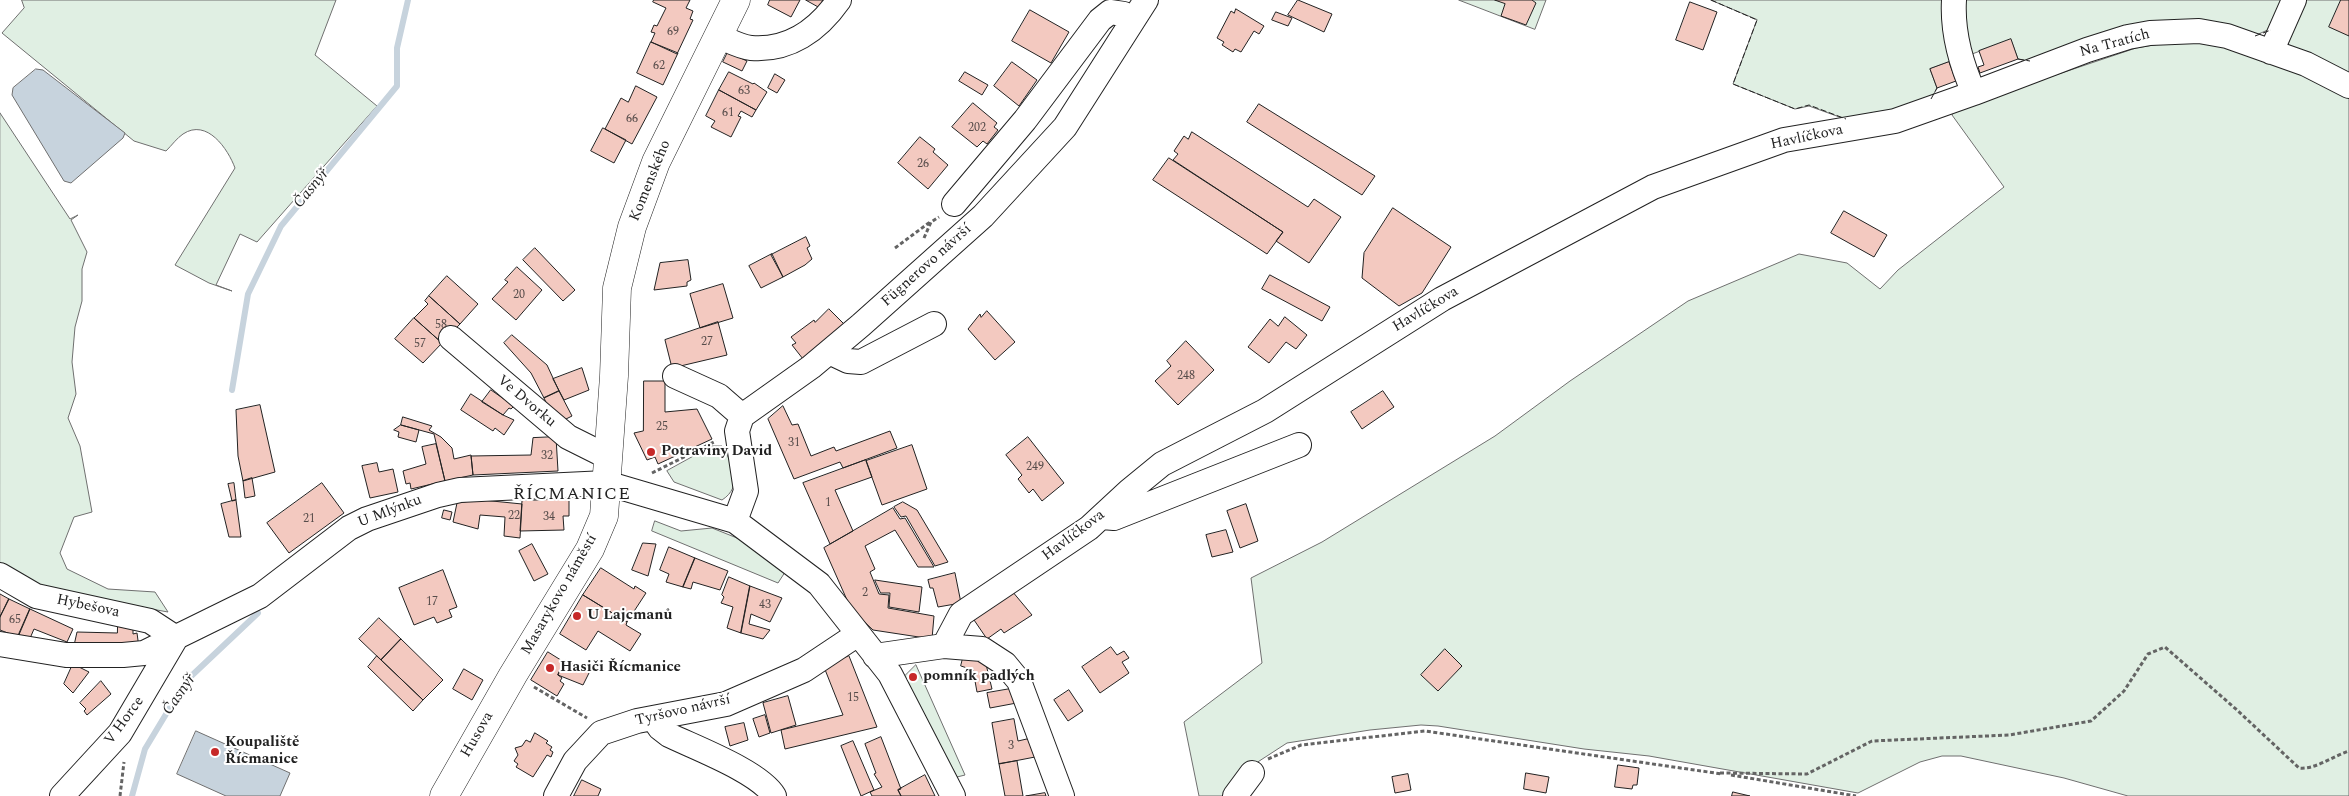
<!DOCTYPE html>
<html>
<head>
<meta charset="utf-8">
<style>
  body { margin:0 }
  canvas { display:block; background:#fff }
</style>
</head>
<body>
<canvas width="2349" height="796"></canvas>
<script>
const c = document.querySelector('canvas').getContext('2d');
c.lineJoin = 'round';
function paint(path, color) {
  c.fillStyle = color;
  c.fill(path, 'evenodd');
}
function trace(path, color, width, dash) {
  c.strokeStyle = color;
  c.lineWidth = width;
  c.lineCap = dash ? 'butt' : 'round';
  c.setLineDash(dash || []);
  c.stroke(path);
}
function drawText(font, color, halo, rows, align = 'center') {
  c.font = font + ' Spectral,serif';
  c.lineWidth = 4;
  c.setLineDash([]);
  c.textBaseline = 'middle';
  c.strokeStyle = halo;
  c.fillStyle = color;
  for (const [text, x, y, turn = 0] of rows) {
    c.save();
    c.translate(x, y);
    c.rotate((+turn || 0) * Math.PI / 180);
    c.textAlign = isNaN(turn) ? turn : align;
    if (halo) c.strokeText(text, 0, 0);
    c.fillText(text, 0, 0);
    c.restore();
  }
}
const green = new Path2D(`
  M 22,0 L 336,0 L 315,55 L 377,106 L 257,242 L 240,234 L 216,285 L 232,291 L 209,283 L 175,265 L 235,168 C 228,149 207,118 183,134 C 177,138 172,145 166,151 L 134,141 L 2,33 L 24,8 Z
  M 1459,0 L 1546,0 L 1535,29 Z
  M 1711,0 L 2349,0 L 2349,78 L 2291,50 L 2285,36 L 2270,29 L 2254,36 L 2231,29 L 2034,62 L 2018,59 L 2011,40 L 1930,69 L 1937,88 L 1928,105 L 1856,123 L 1809,106 L 1795,109 L 1733,84 L 1757,20 Z
  M 2190,39 C 2239,43 2305,72 2349,96 L 2349,796 L 2128,796 L 2064,778 L 1961,756 L 1942,756 L 1920,762 L 1858,793 L 1649,756 L 1584,749 L 1438,726 L 1421,725 L 1370,730 L 1287,743 L 1250,767 L 1230,796 L 1199,796 L 1184,722 L 1262,663 L 1251,578 L 1322,542 L 1495,436 L 1570,381 L 1688,301 L 1799,254 L 1847,263 L 1880,289 L 1898,270 L 2004,187 L 1952,115 L 1954,109 L 2136,48 Z
  M 0,113 L 70,219 L 78,215 L 71,220 L 87,252 L 82,269 L 82,301 L 75,327 L 72,362 L 76,394 L 68,418 L 80,446 L 92,512 L 74,517 L 60,553 L 67,569 L 108,589 L 155,592 L 168,612 L 85,597 L 41,585 L 0,564 Z
  M 712,446 L 722,446 C 732,463 744,486 722,500 L 674,482 L 667,471 Z
  M 655,521 L 681,531 L 712,528 L 757,546 L 787,569 L 778,583 L 652,531 Z
  M 916,665 L 965,775 L 957,777 L 901,680 Z`);
const water = new Path2D(`
  M 36,69 L 43,70 L 125,133 L 123,138 L 71,183 L 64,181 L 12,95 L 13,88 Z
  M 196,731 L 290,773 L 280,796 L 226,796 L 177,774 Z`);
const stream = new Path2D(`
  M 232,390 L 248,294 L 281,226 L 397,86 L 397,48 L 408,0
  M 132,796 L 145,749 L 186,681 L 258,613`);
const building = new Path2D(`
  M 654,0 L 690,0 L 686,8 L 693,11 L 690,19 L 693,20 L 677,54 L 651,42 L 655,33 L 651,32 L 654,25 L 657,26 L 666,8 L 653,2 Z
  M 770,0 L 800,0 L 791,17 L 768,5 Z
  M 806,0 L 823,0 L 819,7 Z
  M 1298,0 L 1332,14 L 1324,32 L 1288,15 Z
  M 1495,0 L 1532,0 L 1536,3 L 1526,25 L 1501,16 L 1505,4 Z
  M 2341,0 L 2349,0 L 2349,36 L 2329,27 Z
  M 1690,2 L 1717,12 L 1703,50 L 1676,40 Z
  M 1236,9 L 1264,26 L 1259,34 L 1254,31 L 1241,52 L 1235,49 L 1233,52 L 1222,45 L 1224,42 L 1217,38 L 1231,11 L 1234,13 Z
  M 1030,10 L 1069,32 L 1051,63 L 1012,41 Z
  M 1276,12 L 1292,18 L 1288,26 L 1272,20 Z
  M 2011,39 L 2018,59 L 1980,73 L 1978,67 L 1984,65 L 1979,51 Z
  M 651,42 L 678,53 L 663,85 L 637,73 Z
  M 728,52 L 747,61 L 742,71 L 723,62 Z
  M 1012,62 L 1037,80 L 1019,106 L 994,86 Z
  M 1949,62 L 1956,81 L 1937,88 L 1930,69 Z
  M 729,72 L 753,84 L 754,83 L 767,92 L 756,110 L 719,90 Z
  M 965,72 L 988,85 L 982,95 L 959,81 Z
  M 775,74 L 785,80 L 777,93 L 768,88 Z
  M 636,86 L 657,97 L 632,144 L 605,129 L 621,98 L 628,102 Z
  M 719,90 L 756,110 L 752,117 L 741,111 L 738,116 L 741,117 L 731,137 L 711,127 L 715,121 L 706,116 Z
  M 973,103 L 997,123 L 994,127 L 998,130 L 987,144 L 983,141 L 977,147 L 952,127 Z
  M 1259,104 L 1375,176 L 1362,195 L 1247,122 Z
  M 603,128 L 626,140 L 614,163 L 591,151 Z
  M 1192,132 L 1308,207 L 1314,199 L 1341,217 L 1309,263 L 1276,241 L 1283,232 L 1173,160 L 1178,154 L 1174,151 L 1184,136 L 1188,139 Z
  M 920,137 L 935,149 L 933,152 L 948,165 L 928,189 L 898,163 Z
  M 1169,158 L 1283,232 L 1267,254 L 1153,180 Z
  M 1393,208 L 1451,247 L 1422,293 L 1399,306 L 1362,278 L 1364,253 Z
  M 1844,211 L 1887,235 L 1874,257 L 1831,233 Z
  M 806,237 L 810,246 L 807,248 L 812,259 L 805,265 L 783,277 L 771,255 Z
  M 535,248 L 575,290 L 563,301 L 523,260 Z
  M 772,254 L 783,277 L 761,288 L 749,266 Z
  M 688,260 L 691,280 L 687,282 L 687,286 L 654,290 L 660,263 Z
  M 517,267 L 542,290 L 516,320 L 492,299 L 508,282 L 505,280 Z
  M 1270,275 L 1330,307 L 1322,321 L 1262,289 Z
  M 447,276 L 478,304 L 460,324 L 429,296 Z
  M 723,284 L 733,318 L 700,328 L 690,294 Z
  M 429,296 L 460,324 L 442,343 L 414,318 L 428,304 L 425,301 Z
  M 829,309 L 846,326 L 803,359 L 792,345 L 796,343 L 791,337 L 814,320 L 815,322 Z
  M 987,311 L 1015,342 L 995,360 L 968,329 L 980,314 L 981,317 Z
  M 1285,317 L 1307,335 L 1296,349 L 1286,342 L 1269,363 L 1248,347 L 1270,319 L 1278,326 Z
  M 414,318 L 442,343 L 423,363 L 395,339 Z
  M 718,322 L 727,355 L 672,368 L 665,340 Z
  M 512,335 L 547,365 L 559,391 L 544,398 L 531,373 L 504,343 Z
  M 1186,341 L 1214,370 L 1178,405 L 1155,381 L 1171,366 L 1167,361 Z
  M 582,368 L 589,390 L 564,400 L 553,379 Z
  M 644,381 L 665,381 L 665,412 L 697,409 L 712,439 L 658,464 L 655,457 L 647,460 L 634,433 L 643,431 Z
  M 491,390 L 514,406 L 511,409 L 509,408 L 503,415 L 482,402 Z
  M 559,391 L 572,416 L 556,424 L 544,398 Z
  M 1383,391 L 1394,407 L 1362,429 L 1351,412 Z
  M 471,394 L 503,415 L 514,420 L 504,435 L 495,428 L 493,431 L 461,410 Z
  M 260,405 L 275,472 L 243,481 L 238,456 L 236,410 Z
  M 783,406 L 792,425 L 798,424 L 811,456 L 834,447 L 836,451 L 890,431 L 897,448 L 843,468 L 840,462 L 794,479 L 768,419 Z
  M 403,417 L 432,426 L 429,430 L 441,437 L 452,448 L 454,459 L 471,455 L 473,475 L 445,481 L 434,434 L 401,425 Z
  M 401,425 L 419,430 L 416,442 L 398,437 L 399,432 L 394,430 Z
  M 556,437 L 558,471 L 473,475 L 471,456 L 531,455 L 533,438 Z
  M 1028,437 L 1064,483 L 1042,501 L 1033,489 L 1029,493 L 1018,479 L 1022,475 L 1006,455 Z
  M 436,444 L 445,481 L 411,489 L 410,483 L 406,484 L 403,471 L 426,464 L 422,447 Z
  M 912,445 L 927,489 L 882,505 L 866,461 Z
  M 866,460 L 872,477 L 835,490 L 853,531 L 830,544 L 803,483 Z
  M 377,463 L 379,472 L 393,469 L 398,492 L 370,498 L 362,466 Z
  M 252,478 L 255,496 L 245,498 L 243,481 Z
  M 234,483 L 236,500 L 232,501 L 228,484 Z
  M 322,483 L 344,513 L 289,553 L 267,523 Z
  M 569,499 L 569,516 L 563,516 L 564,530 L 520,531 L 522,501 Z
  M 236,500 L 241,537 L 229,537 L 221,504 Z
  M 482,500 L 522,504 L 520,538 L 504,536 L 505,517 L 480,515 L 478,529 L 453,522 L 457,503 Z
  M 903,502 L 917,510 L 948,562 L 935,566 L 906,516 L 901,517 L 894,507 Z
  M 1246,504 L 1258,541 L 1240,548 L 1227,511 Z
  M 893,508 L 900,519 L 905,518 L 934,567 L 918,567 L 895,530 L 865,546 L 875,569 L 870,572 L 879,594 L 889,595 L 888,608 L 934,616 L 932,639 L 873,630 L 851,609 L 824,548 Z
  M 444,510 L 452,512 L 450,520 L 442,518 Z
  M 1226,530 L 1233,552 L 1212,557 L 1206,535 Z
  M 643,543 L 656,544 L 648,576 L 632,570 Z
  M 532,544 L 548,574 L 534,581 L 519,551 Z
  M 669,547 L 695,558 L 683,587 L 666,582 L 669,574 L 660,570 Z
  M 695,558 L 728,571 L 720,590 L 693,582 L 691,589 L 683,587 Z
  M 601,568 L 634,589 L 635,586 L 646,593 L 627,622 L 583,595 Z
  M 443,570 L 457,607 L 449,610 L 452,617 L 437,623 L 434,617 L 414,625 L 399,588 Z
  M 955,573 L 961,603 L 938,607 L 933,588 L 930,588 L 928,580 Z
  M 729,577 L 750,586 L 741,633 L 727,628 L 733,607 L 721,603 L 724,597 L 722,595 Z
  M 875,580 L 922,587 L 919,612 L 889,607 L 890,593 L 881,593 Z
  M 750,586 L 782,598 L 770,622 L 751,614 L 749,624 L 770,630 L 763,639 L 741,633 Z
  M 1012,591 L 1032,615 L 1004,633 L 1001,629 L 987,639 L 972,617 Z
  M 0,594 L 9,599 L 0,617 Z
  M 583,595 L 627,622 L 626,625 L 641,634 L 630,651 L 598,631 L 586,650 L 560,634 Z
  M 9,599 L 30,609 L 18,637 L 0,630 L 0,617 Z
  M 30,609 L 73,629 L 67,642 L 34,629 L 28,643 L 16,641 Z
  M 379,618 L 401,639 L 381,660 L 359,639 Z
  M 118,623 L 133,627 L 133,634 L 137,633 L 139,648 L 73,650 L 77,632 L 117,633 Z
  M 401,639 L 443,680 L 423,700 L 381,660 Z
  M 1111,647 L 1117,655 L 1124,651 L 1129,658 L 1122,662 L 1129,673 L 1100,693 L 1082,667 Z
  M 1445,649 L 1462,666 L 1438,691 L 1421,675 Z
  M 548,652 L 564,662 L 558,675 L 562,678 L 560,681 L 564,684 L 557,696 L 531,680 Z
  M 964,654 L 985,660 L 992,689 L 977,692 L 973,670 L 961,666 Z
  M 377,656 L 423,700 L 413,711 L 368,667 Z
  M 849,656 L 877,727 L 785,749 L 781,730 L 843,715 L 824,667 Z
  M 565,660 L 590,671 L 583,685 L 558,675 Z
  M 73,664 L 89,672 L 73,693 L 64,684 Z
  M 464,669 L 483,680 L 472,700 L 453,689 Z
  M 101,681 L 111,694 L 87,715 L 84,711 L 86,709 L 80,703 Z
  M 1016,688 L 1022,702 L 990,708 L 987,693 Z
  M 1069,690 L 1083,711 L 1068,721 L 1054,700 Z
  M 788,696 L 796,725 L 771,733 L 763,703 Z
  M 765,715 L 770,733 L 759,737 L 753,719 Z
  M 1014,719 L 1018,741 L 1031,738 L 1035,757 L 999,764 L 992,723 Z
  M 744,723 L 748,740 L 730,746 L 725,727 Z
  M 535,733 L 548,741 L 546,743 L 552,747 L 550,750 L 553,752 L 551,757 L 547,755 L 533,777 L 516,767 L 518,764 L 514,761 L 518,755 L 515,748 L 522,746 L 526,740 L 530,742 Z
  M 881,737 L 901,789 L 898,790 L 901,796 L 872,796 L 870,792 L 882,787 L 874,774 L 876,773 L 865,744 Z
  M 853,741 L 874,790 L 861,796 L 841,746 Z
  M 1017,761 L 1023,796 L 1005,796 L 999,764 Z
  M 1618,765 L 1639,768 L 1637,785 L 1633,785 L 1632,789 L 1615,787 Z
  M 1526,773 L 1549,777 L 1546,793 L 1524,789 Z
  M 1408,774 L 1411,790 L 1395,793 L 1392,777 Z
  M 925,775 L 935,796 L 901,796 L 898,790 Z
  M 582,780 L 601,789 L 598,796 L 574,796 Z
  M 1733,792 L 1750,796 L 1732,796 Z
  M 1045,793 L 1046,796 L 1026,796 Z`);
const path = new Path2D(`
  M 924,238 L 931,222 L 939,217
  M 895,248 L 930,222
  M 652,473 L 716,441
  M 534,687 L 587,718
  M 1268,759 L 1301,745 L 1425,731 L 1722,774
  M 1720,773 L 1807,774 L 1872,741 L 2009,735 L 2091,721 L 2124,691 L 2148,654 L 2165,647 L 2237,710 L 2299,768 C 2315,770 2333,756 2349,751
  M 1731,775 L 1856,796
  M 120,796 L 124,762`);
const minor = new Path2D(`
  M 1954,0 C 1952,33 1961,64 1974,93
  M 718,36 C 728,40 740,47 751,48 C 789,51 818,30 839,0
  M 2271,52 L 2294,0
  M 954,204 L 1025,120 L 1100,20 L 1110,12 L 1124,14 L 1133,20
  M 451,338 L 568,437 L 608,457
  M 829,352 L 848,361 L 861,362 L 934,324
  M 675,376 L 719,396 L 742,416
  M 1102,517 L 1114,518 L 1299,445
  M 735,521 L 746,491 L 737,431 L 742,416 L 811,367 L 861,325 L 983,216 L 1065,127 L 1146,0
  M 0,575 L 36,596 L 150,621 L 176,638
  M 0,644 L 66,655 L 123,655 L 144,653 L 260,596 L 349,528 L 367,519 L 438,495 L 460,490 L 606,483 L 735,521 L 819,584 L 890,674 L 953,796
  M 944,646 L 961,614 L 1089,528 L 1129,491 L 1162,464 L 1265,411 L 1442,299 L 1653,187 L 1784,140 L 1895,121 L 1974,93 L 2087,50 L 2128,37 L 2150,33 L 2199,31 L 2227,36 L 2306,64 L 2349,86
  M 875,656 L 944,646 L 982,649 L 1005,664 L 1019,681 L 1062,796
  M 653,718 L 660,728 L 669,735 C 696,748 760,772 774,796
  M 62,796 L 120,733 L 176,638
  M 556,796 L 575,761 L 601,733 L 637,721 L 726,704 L 804,670 L 858,634
  M 1235,796 L 1252,773`);
const major = new Path2D(`
  M 444,796 L 513,675 L 590,549 L 604,516 L 614,376 L 617,288 L 632,227 L 656,162 L 736,0`);
const fence = new Path2D(`
  M 1711,0 L 1757,20 L 1733,84 L 1795,109 L 1809,105 L 1846,119
  M 2255,36 L 2271,30
  M 2018,59 L 2030,61
  M 1931,99 L 1937,88`);
const markers = [
  [651,452,5,"#c62828"],
  [577,616,5,"#c62828"],
  [550,668,5,"#c62828"],
  [913,677,5,"#c62828"],
  [215,752,5,"#c62828"]
];
const numberNames = [
  ["69",673,33],
  ["62",659,67],
  ["63",744,92],
  ["61",728,114],
  ["66",632,120],
  ["202",977,129],
  ["26",923,165],
  ["20",519,296],
  ["58",441,326],
  ["27",707,343],
  ["57",420,345],
  ["248",1186,377],
  ["25",662,428],
  ["31",794,444],
  ["32",547,457],
  ["249",1035,468],
  ["1",828,504],
  ["22",514,517],
  ["34",549,518],
  ["21",309,520],
  ["2",865,594],
  ["17",432,603],
  ["43",765,606],
  ["65",15,621],
  ["15",853,699],
  ["3",1011,747]
];
const streetNames = [
  ["Na Tratích",2115,44,-15],
  ["Havlíčkova",1807,138,-12],
  ["Komenského",651,181,-68],
  ["Fügnerovo návrší",927,266,-42],
  ["Havlíčkova",1426,310,-31],
  ["Ve Dvorku",526,402,40],
  ["U Mlýnku",390,512,-21],
  ["Havlíčkova",1074,536,-37],
  ["Masarykovo náměstí",560,595,-60],
  ["Hybešova",88,607,12],
  ["Tyršovo návrší",683,711,-13],
  ["V Horce",125,721,-54],
  ["Husova",478,735,-60]
];
const poiNames = [
  ["Potraviny David",661,452],
  ["U Lajcmanů",587,616],
  ["Hasiči Řícmanice",560,668],
  ["pomník padlých",923,677],
  ["Koupaliště",225,743],
  ["Řícmanice",225,760]
];
const waterNames = [
  ["Časnýř",312,189,-50],
  ["Časnýř",180,695,-55]
];
const quarterNames = [
  ["ŘÍCMANICE",572,495]
];
paint(green, '#e0efe3');
trace(green, '#6f6f6f', 1);
paint(water, '#c7d3dd');
trace(water, '#6f6f6f', 1);
trace(stream, '#c7d3dd', 6);
paint(building, '#f3c9c0');
trace(building, '#222', 1);
trace(minor, '#222', 26);
trace(major, '#222', 29);
trace(path, '#646464', 3, [4, 2.5]);
trace(minor, '#fff', 24);
trace(major, '#fff', 28);
trace(fence, '#222', 1, [6, 2.5]);
for (const [x, y, r, color] of markers) {
  const dot = new Path2D();
  dot.arc(x, y, r, 0, 2 * Math.PI);
  c.fillStyle = color;
  c.fill(dot);
  trace(dot, '#fff', 2);
}
drawText('12px', '#564c4a', null, numberNames);
drawText('15px', '#222', '#fff', streetNames);
drawText('bold 15px', '#222', '#fff', poiNames, 'left');
drawText('italic 16px', '#222', '#fff', waterNames);
c.letterSpacing = '1px';
drawText('18px', '#222', '#fff', quarterNames);
c.letterSpacing = '0px';
</script>
</body>
</html>
